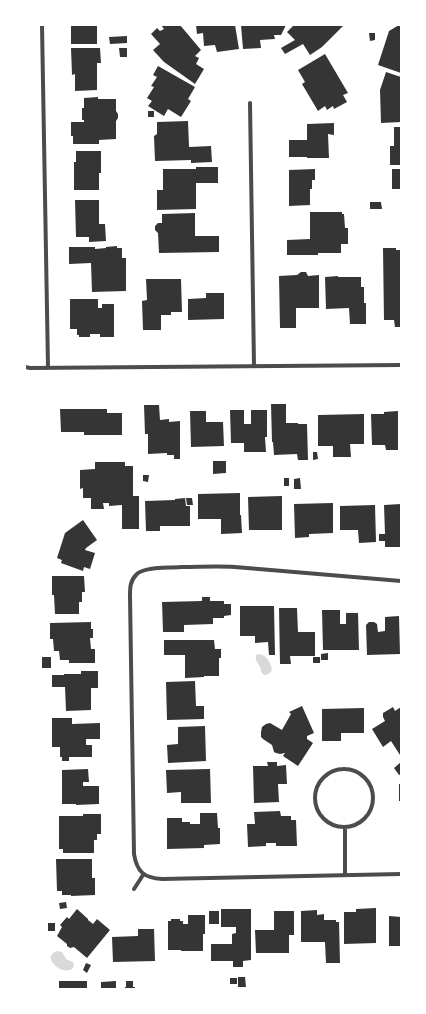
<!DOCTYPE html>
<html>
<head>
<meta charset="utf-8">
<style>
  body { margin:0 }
  #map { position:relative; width:426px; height:1014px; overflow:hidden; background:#fff; font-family:"Alegreya Sans",sans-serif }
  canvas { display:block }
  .frame { position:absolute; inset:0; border:26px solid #fff; pointer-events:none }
</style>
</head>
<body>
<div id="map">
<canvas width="426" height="1014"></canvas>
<div class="frame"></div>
</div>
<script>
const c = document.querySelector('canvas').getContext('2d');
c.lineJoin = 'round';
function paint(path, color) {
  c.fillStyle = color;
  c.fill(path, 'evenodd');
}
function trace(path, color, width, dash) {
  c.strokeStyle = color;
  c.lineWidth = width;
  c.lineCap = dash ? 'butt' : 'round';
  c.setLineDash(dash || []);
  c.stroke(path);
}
const water = new Path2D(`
  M 257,654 C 266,653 271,663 272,670 L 269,674 L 264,675 C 259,671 262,669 259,665 C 257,661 255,661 256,656 Z
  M 57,951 L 62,952 L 66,959 L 73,962 L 74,966 C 68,980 38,958 57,951 Z`);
const building = new Path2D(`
  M 71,25 L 97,25 L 97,44 L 71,44 Z
  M 161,25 L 180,25 L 201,50 L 195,56 L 199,58 L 196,64 L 204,69 L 195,84 L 164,62 L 153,50 L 160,44 L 151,34 L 157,28 L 160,31 L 164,29 Z
  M 196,25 L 235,25 L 239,49 L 217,52 L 215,45 L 204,46 L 203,33 L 197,34 Z
  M 241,25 L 286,25 L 281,35 L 274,35 L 275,39 L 260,40 L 261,48 L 243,49 Z
  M 294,25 L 344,25 L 322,47 L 310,55 L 303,44 L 285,54 L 281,48 L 295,40 L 287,32 Z
  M 399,25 L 401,25 L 401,73 L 378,65 L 389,31 Z
  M 369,33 L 375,33 L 375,40 L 370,41 Z
  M 127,36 L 127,43 L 110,44 L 109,37 Z
  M 71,48 L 100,48 L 101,63 L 97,63 L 97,90 L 75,91 L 75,74 L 72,75 Z
  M 119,48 L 127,48 L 127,57 L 120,57 Z
  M 325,54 L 348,93 L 343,95 L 347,102 L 334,109 L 333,106 L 327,110 L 325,106 L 318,111 L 302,84 L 305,82 L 298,70 Z
  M 158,66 L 195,87 L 188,99 L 191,101 L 181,117 L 168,109 L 164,116 L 148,106 L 152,101 L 147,98 L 154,87 L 151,86 L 157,77 L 153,75 Z
  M 386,72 L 401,77 L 401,122 L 381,123 L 380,90 Z
  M 98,97 L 98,99 L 116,99 L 116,111 L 118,114 L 118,118 L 116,121 L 116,139 L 99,140 L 99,144 L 73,144 L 73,136 L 71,136 L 71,122 L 84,122 L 84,120 L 82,120 L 82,108 L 84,108 L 84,98 Z
  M 148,111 L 154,111 L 154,117 L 148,117 Z
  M 188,121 L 189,147 L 211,146 L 212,162 L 191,163 L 191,160 L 155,161 L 154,136 L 157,134 L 157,122 Z
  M 334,123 L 334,135 L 328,134 L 329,158 L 307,158 L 307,157 L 289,157 L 289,140 L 307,140 L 307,124 Z
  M 394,127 L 401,127 L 401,165 L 390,165 L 390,146 L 394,146 Z
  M 76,151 L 101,151 L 101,173 L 99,173 L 99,190 L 74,190 L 74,162 L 76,162 Z
  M 196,167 L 218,167 L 218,183 L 196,183 L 196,209 L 157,210 L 157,190 L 163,190 L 163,169 L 196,169 Z
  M 315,169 L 315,180 L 312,180 L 312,189 L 310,189 L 310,205 L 289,206 L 289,170 Z
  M 392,169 L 401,169 L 401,189 L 392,189 Z
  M 75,200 L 99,200 L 99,224 L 105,224 L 106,241 L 89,242 L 89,237 L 76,237 Z
  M 370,202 L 381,202 L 382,209 L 370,209 Z
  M 310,212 L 342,212 L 342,214 L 344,214 L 345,228 L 348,228 L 348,244 L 341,244 L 341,253 L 318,253 L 318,255 L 287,255 L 287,240 L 310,239 Z
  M 195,213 L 195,236 L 219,236 L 219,252 L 159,253 L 158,233 L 155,230 L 155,226 L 158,223 L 162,223 L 162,214 Z
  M 117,246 L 117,248 L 122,248 L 122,258 L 126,258 L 126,291 L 92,292 L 91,263 L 69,264 L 69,247 L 95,247 L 95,249 L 106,248 L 106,247 Z
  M 383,248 L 396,248 L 396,250 L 401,250 L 401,327 L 395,327 L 394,320 L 384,320 Z
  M 301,272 L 306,272 L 308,276 L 319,275 L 319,308 L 296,308 L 296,328 L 280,328 L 279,276 L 297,275 Z
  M 338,276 L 338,277 L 361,277 L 361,287 L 364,287 L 364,303 L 366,303 L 366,324 L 350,324 L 349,308 L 326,309 L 325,277 Z
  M 146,279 L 181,279 L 182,312 L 171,312 L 171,315 L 161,315 L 161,330 L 143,330 L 142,301 L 147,300 Z
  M 206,293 L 224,293 L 224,319 L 188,320 L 188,299 L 206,298 Z
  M 70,299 L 98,299 L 98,308 L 102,308 L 102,304 L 114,304 L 114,337 L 100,337 L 100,334 L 90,334 L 90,337 L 79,337 L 79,335 L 77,335 L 77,329 L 70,329 Z
  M 271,404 L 286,404 L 286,423 L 298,423 L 298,424 L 307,424 L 308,460 L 298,460 L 297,454 L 274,455 L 273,442 L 272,442 Z
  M 144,405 L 159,405 L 160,420 L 169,419 L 169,422 L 180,421 L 180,459 L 174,459 L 174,455 L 167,455 L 167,453 L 148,454 L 148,434 L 145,434 Z
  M 60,409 L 107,409 L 107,413 L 122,413 L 122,435 L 84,435 L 84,432 L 61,432 Z
  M 230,410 L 244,410 L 244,424 L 251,424 L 251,410 L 267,410 L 267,437 L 265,437 L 266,452 L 244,452 L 244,443 L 231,443 Z
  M 190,411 L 206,411 L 206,422 L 223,422 L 224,446 L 191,447 Z
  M 398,411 L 398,450 L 386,450 L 385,445 L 372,445 L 371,414 L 384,414 L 384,412 Z
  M 364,414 L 364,444 L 350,444 L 351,457 L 333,457 L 333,446 L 318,446 L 318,415 Z
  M 313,452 L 317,452 L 318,459 L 313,460 Z
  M 213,461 L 226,461 L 226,473 L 213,474 Z
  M 95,462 L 125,462 L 125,466 L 133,466 L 133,496 L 139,496 L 139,529 L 122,529 L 122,505 L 109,506 L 109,503 L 103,503 L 104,509 L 91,509 L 91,498 L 83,498 L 83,488 L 80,489 L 80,470 L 95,469 Z
  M 143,475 L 149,475 L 148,482 L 143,481 Z
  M 284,478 L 289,478 L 289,486 L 284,486 Z
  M 300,478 L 301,489 L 294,489 L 294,479 Z
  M 240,493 L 240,515 L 241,515 L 242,533 L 221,534 L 221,519 L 198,519 L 198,494 Z
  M 282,496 L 282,530 L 249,530 L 248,497 Z
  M 185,498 L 186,506 L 190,506 L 190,526 L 160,526 L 160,531 L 146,531 L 145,501 L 175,500 L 175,499 Z
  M 186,498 L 192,498 L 193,505 L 187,505 Z
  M 333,503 L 333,533 L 309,534 L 309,537 L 295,538 L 294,504 Z
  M 401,504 L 401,547 L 385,547 L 385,541 L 379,541 L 379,534 L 385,534 L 384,505 Z
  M 375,505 L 376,542 L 359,543 L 358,530 L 340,530 L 340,506 Z
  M 83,520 L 97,540 L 86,548 L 85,550 L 95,553 L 90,569 L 84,567 L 83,571 L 61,563 L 62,560 L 57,558 L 65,533 Z
  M 52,576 L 84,576 L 85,592 L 82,592 L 82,602 L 79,602 L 79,614 L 55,614 L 54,595 L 52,595 Z
  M 202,597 L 210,597 L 210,601 L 224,601 L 224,604 L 231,604 L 231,615 L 224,616 L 224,618 L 213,618 L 213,624 L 184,625 L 184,632 L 163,632 L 162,602 L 202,601 Z
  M 240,606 L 274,606 L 275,655 L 269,655 L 268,642 L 255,643 L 255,636 L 240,636 Z
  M 279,608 L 297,608 L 298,632 L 315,632 L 315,656 L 290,656 L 291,664 L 280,664 Z
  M 322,610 L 340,610 L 340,624 L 346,624 L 346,613 L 358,613 L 359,650 L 323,650 Z
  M 399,616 L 400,654 L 367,655 L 366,625 L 369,622 L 374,622 L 377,624 L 378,632 L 385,631 L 385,617 Z
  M 91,622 L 91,629 L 93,629 L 93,638 L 90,638 L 91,649 L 95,649 L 95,663 L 69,663 L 69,660 L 60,660 L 59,651 L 54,651 L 53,639 L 50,639 L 50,623 Z
  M 164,640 L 214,640 L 215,649 L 221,649 L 221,658 L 219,658 L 219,676 L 204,676 L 204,677 L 185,678 L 185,655 L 164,655 Z
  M 328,653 L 328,660 L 321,660 L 321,654 Z
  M 42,657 L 51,657 L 51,668 L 42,668 Z
  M 313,657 L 320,657 L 320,663 L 313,663 Z
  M 81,671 L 98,671 L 98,688 L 91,688 L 91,710 L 66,711 L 65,687 L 52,687 L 52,675 L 64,675 L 64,674 L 81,674 Z
  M 195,681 L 196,706 L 204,706 L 204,719 L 167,720 L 166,682 Z
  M 302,706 L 314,733 L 307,736 L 307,739 L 313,743 L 298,766 L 283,756 L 285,753 L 280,754 L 276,753 L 274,752 L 272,745 L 263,739 L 261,737 L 261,732 L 262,727 L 266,724 L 270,723 L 282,730 L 291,714 L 289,712 Z
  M 393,707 L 395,711 L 401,707 L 401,754 L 400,755 L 391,741 L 383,747 L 372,729 L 385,721 L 383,717 L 383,713 Z
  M 364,708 L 364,733 L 341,733 L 341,741 L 322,741 L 322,709 Z
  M 52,718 L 72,718 L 72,724 L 100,723 L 100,739 L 86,739 L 86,745 L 92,745 L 92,757 L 69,757 L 69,761 L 62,761 L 62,757 L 60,757 L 60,747 L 52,747 Z
  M 205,726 L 206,761 L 168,763 L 167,745 L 178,744 L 178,727 Z
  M 267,762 L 277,762 L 277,766 L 286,765 L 287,784 L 278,784 L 279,802 L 254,803 L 253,766 L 268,766 Z
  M 401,762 L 401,774 L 399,775 L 394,768 Z
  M 88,769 L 89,782 L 83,782 L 83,786 L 99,786 L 99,804 L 76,805 L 76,804 L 62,804 L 62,770 Z
  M 210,769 L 211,803 L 181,803 L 181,792 L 167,793 L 166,770 Z
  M 399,784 L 401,784 L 401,801 L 399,801 Z
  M 280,811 L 281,816 L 291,816 L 291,820 L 296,820 L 297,846 L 276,846 L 276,843 L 266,843 L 266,846 L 248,847 L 247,824 L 255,824 L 254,812 Z
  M 200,813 L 217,813 L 218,828 L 220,828 L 220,844 L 204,845 L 204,848 L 167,849 L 167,818 L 182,818 L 182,822 L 190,822 L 190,824 L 200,824 Z
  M 83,814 L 101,814 L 101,834 L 97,834 L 97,840 L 94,840 L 94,853 L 63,853 L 63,849 L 59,849 L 59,816 L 83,816 Z
  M 56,859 L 92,859 L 92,878 L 95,878 L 95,895 L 71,896 L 71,895 L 62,895 L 62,891 L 57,891 Z
  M 66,902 L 67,908 L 60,909 L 59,903 Z
  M 376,908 L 376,943 L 344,944 L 344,912 L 356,912 L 356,909 Z
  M 77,909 L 88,919 L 88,920 L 93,924 L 97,919 L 110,930 L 87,958 L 74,947 L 70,948 L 67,946 L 67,944 L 57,936 L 62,927 L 60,925 L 67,917 L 69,919 Z
  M 221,909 L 251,909 L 251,960 L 243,961 L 243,967 L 233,967 L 233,961 L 211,961 L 211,944 L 232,944 L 232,934 L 236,933 L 236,927 L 221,927 Z
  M 317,910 L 317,915 L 324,914 L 324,920 L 336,920 L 336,922 L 339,922 L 340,963 L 326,963 L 325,942 L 301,942 L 301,911 Z
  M 209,911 L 219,911 L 219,924 L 209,924 Z
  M 274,911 L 294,911 L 294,935 L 289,935 L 289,953 L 256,953 L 255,930 L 274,930 Z
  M 188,915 L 205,915 L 205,934 L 203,934 L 203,951 L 181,951 L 181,950 L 168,950 L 168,921 L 171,921 L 171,919 L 180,919 L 180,921 L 183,921 L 183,924 L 188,924 Z
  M 389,916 L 401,917 L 401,946 L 389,946 Z
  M 48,923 L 55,923 L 55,931 L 48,931 Z
  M 138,929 L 154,929 L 155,961 L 113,962 L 112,937 L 138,936 Z
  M 86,963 L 91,965 L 87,973 L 83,970 Z
  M 238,977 L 245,977 L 246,987 L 238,987 Z
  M 230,978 L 237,978 L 237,984 L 230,984 Z
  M 59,981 L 87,981 L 87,989 L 59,989 Z
  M 116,981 L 116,989 L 101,989 L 101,982 Z
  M 126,981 L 133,981 L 133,987 L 135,987 L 135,989 L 125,989 L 125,987 L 126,987 Z`);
const minor = new Path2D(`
  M 42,25 L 48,367
  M 250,103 L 254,366
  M 25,367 L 30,368 L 401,365
  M 401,581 L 235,567 C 217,566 199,567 181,567 C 171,568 160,567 150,569 C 145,570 139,571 136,575 C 130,581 130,588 130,596 L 134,854 C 137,872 144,878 162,879 L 401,874
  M315 798a29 29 0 1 1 58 0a29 29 0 1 1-58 0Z
  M 345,827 L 345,875
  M 134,889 L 143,875`);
paint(water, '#d9d9d9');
paint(building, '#353535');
trace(minor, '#4c4c4c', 4);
</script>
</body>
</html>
